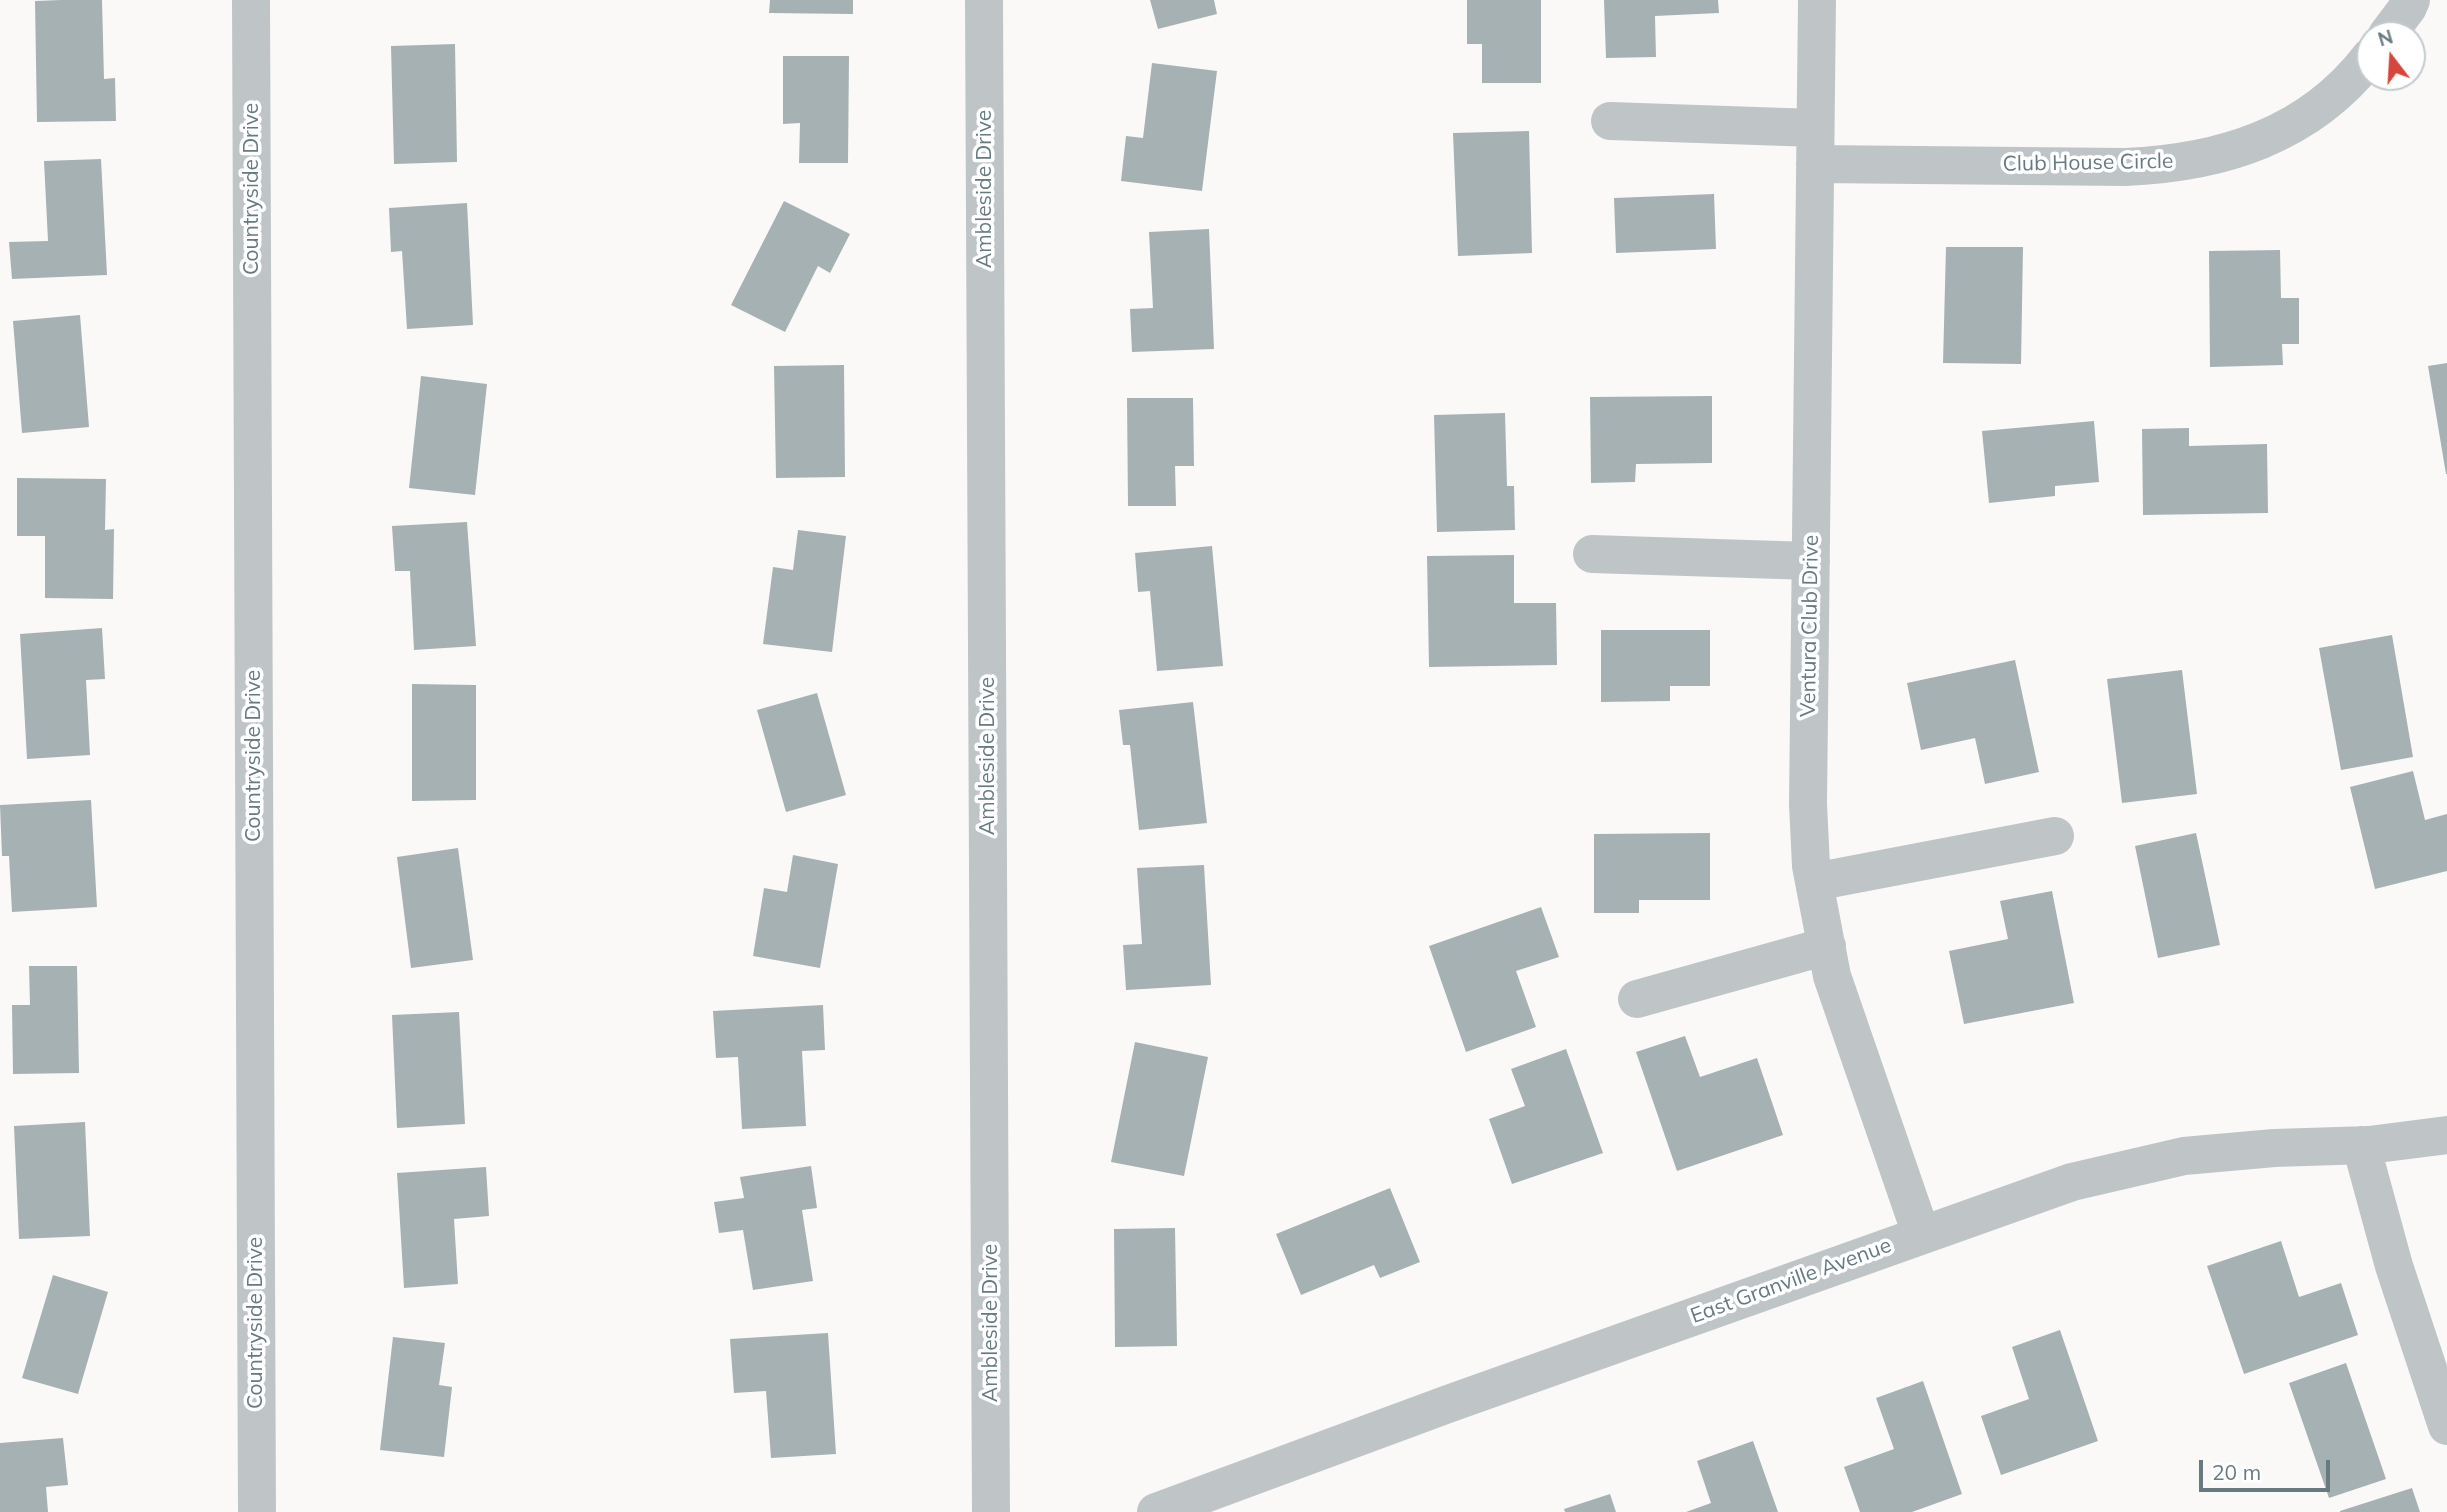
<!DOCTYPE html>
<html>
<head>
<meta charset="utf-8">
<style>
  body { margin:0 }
  #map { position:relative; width:2447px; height:1512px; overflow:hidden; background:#faf9f8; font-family:Mulish,sans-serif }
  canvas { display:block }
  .north { position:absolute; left:2356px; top:21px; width:70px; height:70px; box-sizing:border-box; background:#fff; border:2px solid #c2cacc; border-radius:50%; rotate:343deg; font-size:19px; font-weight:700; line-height:28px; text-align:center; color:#667a80 }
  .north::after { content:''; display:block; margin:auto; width:24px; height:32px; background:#d6463b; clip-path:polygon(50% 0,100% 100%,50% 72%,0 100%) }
  .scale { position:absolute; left:2199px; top:1460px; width:131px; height:32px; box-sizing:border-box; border:4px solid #667a80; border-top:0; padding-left:9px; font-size:21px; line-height:24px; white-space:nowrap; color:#667a80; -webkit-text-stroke:5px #fff; paint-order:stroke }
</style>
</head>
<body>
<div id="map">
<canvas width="2447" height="1512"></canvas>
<div class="north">N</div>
<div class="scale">20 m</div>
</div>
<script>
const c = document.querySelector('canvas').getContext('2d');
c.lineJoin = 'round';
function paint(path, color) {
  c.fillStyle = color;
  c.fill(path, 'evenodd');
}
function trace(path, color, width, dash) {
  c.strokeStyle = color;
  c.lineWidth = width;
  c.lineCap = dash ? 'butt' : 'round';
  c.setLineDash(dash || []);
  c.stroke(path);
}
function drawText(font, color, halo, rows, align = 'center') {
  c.font = font + ' Mulish,sans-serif';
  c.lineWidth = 7;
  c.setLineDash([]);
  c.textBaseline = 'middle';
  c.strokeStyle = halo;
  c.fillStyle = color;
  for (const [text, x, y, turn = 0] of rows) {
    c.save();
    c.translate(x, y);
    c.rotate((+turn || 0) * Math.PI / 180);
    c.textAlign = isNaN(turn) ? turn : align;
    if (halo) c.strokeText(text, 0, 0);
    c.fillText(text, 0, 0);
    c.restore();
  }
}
const building = new Path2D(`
  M 61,0 L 102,0 L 104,79 L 115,78 L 116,121 L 37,122 L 35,1 Z
  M 770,0 L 853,0 L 853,14 L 769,13 Z
  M 1150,0 L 1214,0 L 1217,14 L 1158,29 Z
  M 1467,0 L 1541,0 L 1541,83 L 1482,83 L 1482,44 L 1467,44 Z
  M 1604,0 L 1718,0 L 1719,13 L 1655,16 L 1656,57 L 1606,58 Z
  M 455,44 L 457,162 L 394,164 L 391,46 Z
  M 783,56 L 849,56 L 848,163 L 799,163 L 800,123 L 783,124 Z
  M 1152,63 L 1217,71 L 1202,191 L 1121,181 L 1126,136 L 1143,138 Z
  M 1529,131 L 1532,253 L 1458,256 L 1453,133 Z
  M 101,159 L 107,275 L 12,279 L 9,242 L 48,241 L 44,161 Z
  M 1714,194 L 1716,249 L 1616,253 L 1614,198 Z
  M 784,201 L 850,234 L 830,273 L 818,266 L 785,332 L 731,305 Z
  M 467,203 L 473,325 L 407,329 L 402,251 L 391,252 L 389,208 Z
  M 1209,229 L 1214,349 L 1132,352 L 1130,309 L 1153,308 L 1149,232 Z
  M 1946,247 L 2023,247 L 2021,364 L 1943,363 Z
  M 2280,250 L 2281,298 L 2299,298 L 2299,344 L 2282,344 L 2283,365 L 2210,367 L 2209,251 Z
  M 80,315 L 89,427 L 22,433 L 13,321 Z
  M 2447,363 L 2447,474 L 2446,474 L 2428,366 Z
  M 844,365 L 845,477 L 776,478 L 774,366 Z
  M 421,376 L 487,384 L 475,495 L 409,488 Z
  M 1712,396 L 1712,463 L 1636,464 L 1635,482 L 1591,483 L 1590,397 Z
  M 1127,398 L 1193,398 L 1194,466 L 1175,466 L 1176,506 L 1128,506 Z
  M 1505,413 L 1507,486 L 1514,486 L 1515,530 L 1437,532 L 1434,415 Z
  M 2094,421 L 2099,482 L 2055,486 L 2055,496 L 1989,503 L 1982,431 Z
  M 2189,428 L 2189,446 L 2267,444 L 2268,513 L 2143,515 L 2142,429 Z
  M 17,478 L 106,479 L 105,530 L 114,529 L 113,599 L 45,598 L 45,536 L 17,536 Z
  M 467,522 L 476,646 L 414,650 L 410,571 L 395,571 L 392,526 Z
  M 798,530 L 846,536 L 832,652 L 763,644 L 773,567 L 793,570 Z
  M 1212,546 L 1223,666 L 1157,671 L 1150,591 L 1138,592 L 1135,553 Z
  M 1514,555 L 1514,603 L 1556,603 L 1557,665 L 1429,667 L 1427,556 Z
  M 102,628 L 105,679 L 86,680 L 90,755 L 27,759 L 20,634 Z
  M 1601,630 L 1710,630 L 1710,686 L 1670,686 L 1670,701 L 1601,702 Z
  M 2392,635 L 2413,757 L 2341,770 L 2319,648 Z
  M 2015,660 L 2039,772 L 1985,784 L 1975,738 L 1921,750 L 1907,683 Z
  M 2182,670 L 2197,794 L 2122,803 L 2107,679 Z
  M 412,684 L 476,685 L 476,800 L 412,801 Z
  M 817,693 L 846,795 L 786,812 L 757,710 Z
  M 1193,702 L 1207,823 L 1139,830 L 1130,745 L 1123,745 L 1119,710 Z
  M 2413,771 L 2425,820 L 2447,814 L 2447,871 L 2375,889 L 2350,787 Z
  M 91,800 L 97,907 L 12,912 L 9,856 L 2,856 L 0,805 Z
  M 1710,833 L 1710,900 L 1639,900 L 1639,913 L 1594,913 L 1594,834 Z
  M 2196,833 L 2220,945 L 2158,958 L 2135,846 Z
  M 458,848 L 473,960 L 411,968 L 397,857 Z
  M 793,855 L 838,864 L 820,968 L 753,956 L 764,888 L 787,892 Z
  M 1204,865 L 1211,985 L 1126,990 L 1123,945 L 1142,944 L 1137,868 Z
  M 2052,891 L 2074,1003 L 1964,1024 L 1949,951 L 2008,939 L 2000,901 Z
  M 1541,907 L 1559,957 L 1516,971 L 1536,1027 L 1466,1052 L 1429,946 Z
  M 29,966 L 77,966 L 79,1073 L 13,1074 L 12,1005 L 30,1005 Z
  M 823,1005 L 825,1050 L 802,1051 L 806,1126 L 742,1129 L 738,1057 L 716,1058 L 713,1011 Z
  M 459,1012 L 465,1124 L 397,1128 L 392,1015 Z
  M 1685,1036 L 1700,1077 L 1757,1058 L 1783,1135 L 1677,1171 L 1636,1052 Z
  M 1135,1042 L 1208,1057 L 1184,1176 L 1111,1162 Z
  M 1566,1049 L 1603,1153 L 1512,1184 L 1489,1119 L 1525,1106 L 1511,1069 Z
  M 85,1122 L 90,1236 L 19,1239 L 14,1126 Z
  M 811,1166 L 817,1208 L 802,1210 L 813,1281 L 753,1290 L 743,1230 L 719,1233 L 714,1202 L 744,1198 L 740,1177 Z
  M 486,1167 L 489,1216 L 454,1219 L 458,1284 L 404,1288 L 397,1173 Z
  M 1390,1188 L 1420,1262 L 1380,1278 L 1374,1265 L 1301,1295 L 1276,1234 Z
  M 1175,1228 L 1177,1346 L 1115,1347 L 1114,1229 Z
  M 2281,1241 L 2299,1297 L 2341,1283 L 2358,1335 L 2244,1374 L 2207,1266 Z
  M 53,1275 L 108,1292 L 78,1394 L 22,1378 Z
  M 2060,1330 L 2098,1441 L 2001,1475 L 1981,1416 L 2029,1399 L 2012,1347 Z
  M 828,1333 L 836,1454 L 771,1458 L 766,1391 L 734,1393 L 730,1339 Z
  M 393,1337 L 445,1343 L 439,1385 L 452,1387 L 444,1457 L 380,1450 Z
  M 2346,1363 L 2386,1479 L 2329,1498 L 2289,1383 Z
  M 1923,1381 L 1962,1494 L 1912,1512 L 1860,1512 L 1844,1467 L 1894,1449 L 1876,1398 Z
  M 63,1438 L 68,1485 L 46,1487 L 48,1512 L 0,1512 L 0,1443 Z
  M 1753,1441 L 1778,1512 L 1686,1512 L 1711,1503 L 1697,1461 Z
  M 2412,1488 L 2420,1512 L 2340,1512 L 2340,1511 Z
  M 1610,1494 L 1616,1512 L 1565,1512 L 1564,1509 Z`);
const minor = new Path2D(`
  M 251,0 L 257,1512
  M 984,0 L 991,1512
  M 1817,0 L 1808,804 L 1811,866 L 1832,976 L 1921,1234
  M 2387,35 L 2408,7 L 2411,0
  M 1610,121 L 1815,128
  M 1815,164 L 2125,167 C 2221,163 2309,136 2370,57
  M 1592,554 L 1811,561
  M 1814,882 L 2055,836
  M 1637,999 L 1827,946
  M 2361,1145 L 2394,1266 L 2447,1426
  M 1156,1512 L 1448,1404 L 2072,1182 L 2184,1156 L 2274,1148 L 2369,1145 L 2447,1135`);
const streetNames = [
  ["Club House Circle",2088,163,-1],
  ["Countryside Drive",252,189,-90],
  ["Ambleside Drive",985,189,-90],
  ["Ventura Club Drive",1810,626,-89],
  ["Countryside Drive",254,756,-90],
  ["Ambleside Drive",988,756,-90],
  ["East Granville Avenue",1791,1281,-20],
  ["Countryside Drive",256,1323,-90],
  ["Ambleside Drive",991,1323,-90]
];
paint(building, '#a6b1b4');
trace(minor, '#bfc5c7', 38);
drawText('21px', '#667a80', '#fff', streetNames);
</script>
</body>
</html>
